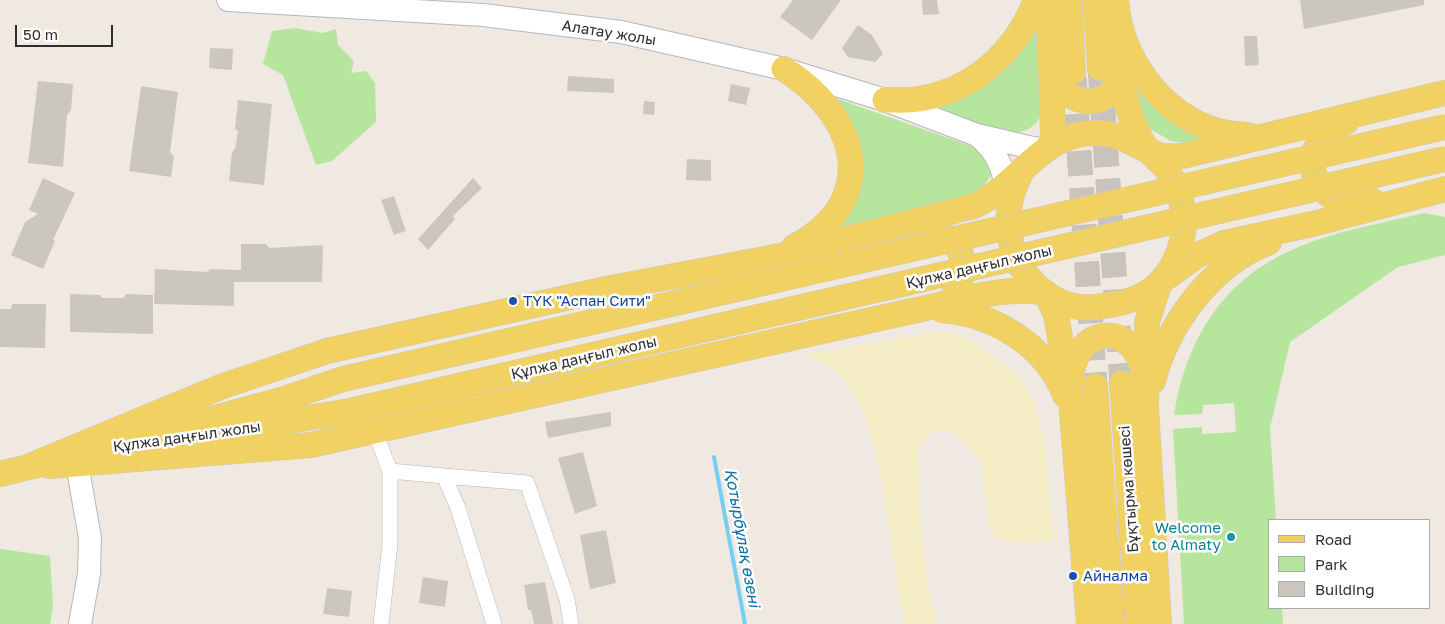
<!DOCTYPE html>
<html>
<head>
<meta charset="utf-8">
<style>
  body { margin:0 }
  #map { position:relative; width:1445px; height:624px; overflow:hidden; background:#efe9e1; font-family:"Golos Text",sans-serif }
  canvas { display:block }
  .legend { position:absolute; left:1268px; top:519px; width:162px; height:90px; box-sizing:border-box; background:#fff; border:1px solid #ababab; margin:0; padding:6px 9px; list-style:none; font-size:15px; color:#2e2e2e }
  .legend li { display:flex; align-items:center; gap:10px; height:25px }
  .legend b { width:25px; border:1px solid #ababab }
  .scale { position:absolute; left:15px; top:25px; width:98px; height:22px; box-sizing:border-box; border:2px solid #2e2e2e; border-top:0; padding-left:6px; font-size:15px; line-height:18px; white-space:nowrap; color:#2e2e2e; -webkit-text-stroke:4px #fff; paint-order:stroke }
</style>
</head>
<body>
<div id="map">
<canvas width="1445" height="624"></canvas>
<ul class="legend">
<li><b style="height:6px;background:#f2d163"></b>Road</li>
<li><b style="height:14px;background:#b6e59e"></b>Park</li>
<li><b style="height:14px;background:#cbc7bf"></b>Building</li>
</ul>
<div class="scale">50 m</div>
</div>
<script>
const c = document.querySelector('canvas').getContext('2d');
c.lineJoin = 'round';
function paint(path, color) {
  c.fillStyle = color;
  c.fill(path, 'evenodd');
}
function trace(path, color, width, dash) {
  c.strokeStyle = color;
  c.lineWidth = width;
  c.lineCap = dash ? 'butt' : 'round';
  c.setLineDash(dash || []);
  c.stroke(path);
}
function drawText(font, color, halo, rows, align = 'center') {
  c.font = font + ' "Golos Text",sans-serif';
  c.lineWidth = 5;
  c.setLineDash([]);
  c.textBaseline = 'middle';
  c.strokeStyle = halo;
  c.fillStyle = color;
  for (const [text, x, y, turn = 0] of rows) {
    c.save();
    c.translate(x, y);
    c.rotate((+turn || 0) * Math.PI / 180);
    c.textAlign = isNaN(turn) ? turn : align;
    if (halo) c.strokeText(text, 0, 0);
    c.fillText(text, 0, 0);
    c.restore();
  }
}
const green = new Path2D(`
  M 1041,3 L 1040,116 C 1035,130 1020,133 1007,133 L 916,105 L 936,101 Z
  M 295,28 L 323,33 L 336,29 L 338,45 L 354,61 L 351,73 L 366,71 L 375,83 L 376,122 L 332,161 L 316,165 L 283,75 L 263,64 L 272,31 Z
  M 1136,71 L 1228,137 L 1183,143 L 1171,141 L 1150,129 L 1137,111 Z
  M 829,96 L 974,147 C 1000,165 994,177 974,196 L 830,229 L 846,208 Z
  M 1424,213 L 1445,217 L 1445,255 L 1398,267 L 1290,342 L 1270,428 L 1276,520 L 1269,520 L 1269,608 L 1282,608 L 1283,624 L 1184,624 L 1173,429 L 1202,427 L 1202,434 L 1236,432 L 1234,403 L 1203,405 L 1202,414 L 1174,415 C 1185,342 1222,280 1292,250 C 1333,231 1380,224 1424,213 Z
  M 0,549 L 50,556 L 53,606 L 50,624 L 0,624 Z`);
const sand = new Path2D(`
  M 941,331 L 963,336 L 1019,375 L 1034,401 L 1045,446 L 1053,541 L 1024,543 L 995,539 L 988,520 L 983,470 L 975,453 L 954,432 L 933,431 L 918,449 C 918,508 923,566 936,624 L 904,624 C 899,590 893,556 888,522 C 879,466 871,373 805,355 Z`);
const stream = new Path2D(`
  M 714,457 L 745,624`);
const building = new Path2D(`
  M 793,0 L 841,0 L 812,40 L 780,17 Z
  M 922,0 L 937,0 L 939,14 L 923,15 Z
  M 1300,0 L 1424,0 L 1424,5 L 1304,29 Z
  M 858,25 L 872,35 L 883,54 L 875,62 L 848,57 L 842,48 Z
  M 1244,36 L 1257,36 L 1259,65 L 1245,66 Z
  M 210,48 L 233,49 L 232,70 L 209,68 Z
  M 568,76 L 614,79 L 614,93 L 567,91 Z
  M 38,81 L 73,84 L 71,110 L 67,115 L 63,167 L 28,163 Z
  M 731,84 L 750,88 L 746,105 L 728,101 Z
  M 141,86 L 178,92 L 170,152 L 174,156 L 171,177 L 129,171 Z
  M 238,100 L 272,104 L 264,185 L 229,181 L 232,152 L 235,149 L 238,131 L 235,129 Z
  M 644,101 L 655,102 L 654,115 L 643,114 Z
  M 687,159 L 711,160 L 711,181 L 686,180 Z
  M 43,178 L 75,193 L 53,240 L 55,241 L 43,269 L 11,255 L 25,222 L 38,214 L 29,210 Z
  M 473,178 L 482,188 L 453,216 L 455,219 L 428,250 L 418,239 Z
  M 394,196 L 406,231 L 394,235 L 381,200 Z
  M 241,244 L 266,244 L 269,248 L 323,245 L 322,282 L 234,282 L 234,306 L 154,304 L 155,269 L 207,272 L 210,269 L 241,270 Z
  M 70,294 L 100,295 L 102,298 L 124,298 L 126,294 L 153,295 L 153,334 L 70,332 Z
  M 12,304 L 46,304 L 45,348 L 0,347 L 0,309 L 11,309 Z
  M 611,412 L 611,426 L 548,438 L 545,422 Z
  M 583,452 L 597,506 L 575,514 L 558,458 Z
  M 606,530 L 616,583 L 590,589 L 580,535 Z
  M 423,577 L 448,581 L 445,607 L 419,603 Z
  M 545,582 L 553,624 L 534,624 L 531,610 L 528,610 L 524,585 Z
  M 327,588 L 352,591 L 349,617 L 323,614 Z`);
const primaryTunnel = new Path2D(`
  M 1100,68 L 1122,383
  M 1074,77 L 1095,386`);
const street = new Path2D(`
  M 375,432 L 390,471 L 390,544 L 381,624
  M 390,471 L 444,476 L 458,508 L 494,624
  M 444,476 L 527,483 L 567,599 L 571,624`);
const secondary = new Path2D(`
  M 228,0 L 483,15 L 621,32 L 784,69 L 885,100 L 977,135 L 1037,149 L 1048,147
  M 977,135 C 999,153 1005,171 1007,199
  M 77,464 L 90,538 L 89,574 L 80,624`);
const primary = new Path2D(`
  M 1048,0 L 1053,133 L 1052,142 L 1048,147
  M 1069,0 L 1073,72
  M 1095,0 L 1100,68
  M 1116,0 C 1120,57 1161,115 1218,131 C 1229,134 1241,134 1252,136
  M 784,69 C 858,115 883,200 794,247
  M 1051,71 C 1064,108 1111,114 1122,72
  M 885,100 C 896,100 908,101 919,99 C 975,90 1016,51 1036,0
  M 1346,122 C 1322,133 1302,156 1318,182 C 1321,188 1325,193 1331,196 C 1343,202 1360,201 1373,201
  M 1020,175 C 994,223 1013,284 1066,304 C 1080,309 1100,307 1115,304 C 1136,300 1153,293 1166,275 C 1190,244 1189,200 1166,169 C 1161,162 1154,157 1148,150 C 1141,141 1136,130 1132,120 C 1120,88 1120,52 1117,19
  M 933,232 C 960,238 973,265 955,288
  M 942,310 C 993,314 1045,344 1065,395
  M 1071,380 C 1074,325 1134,319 1144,374
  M 1153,381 C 1168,323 1212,264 1269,242
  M 1122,383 L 1138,624
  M 1095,386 L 1112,624
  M 205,435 L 350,411
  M 117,445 L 284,399 L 343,379
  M 49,466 L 311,445 L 912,311 C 952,303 1006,284 1046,293 L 1056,315 L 1071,400 L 1089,624
  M 25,468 L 223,386 L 327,351 L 606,289 L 775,257 L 974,206 C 1022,184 1040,131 1099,133 C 1126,134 1137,149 1160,155 C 1167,157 1175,156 1182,156 L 1445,93
  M 0,474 L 41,464
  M 1159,624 L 1146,408 L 1147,322 L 1160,282 L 1198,255 L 1224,243 L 1317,223 L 1445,189`);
const primaryBridge = new Path2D(`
  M 343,379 L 1445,127
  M 350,411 L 1445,159`);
const markers = [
  [513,301,5,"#1a4fb4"],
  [1231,537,5,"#0f9aa8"],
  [1073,576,5,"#1a4fb4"]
];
const streetNames = [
  ["Алатау жолы",609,33,9],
  ["Құлжа даңғыл жолы",979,267,-13],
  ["Құлжа даңғыл жолы",584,358,-13],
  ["Құлжа даңғыл жолы",187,437,-8],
  ["Бұқтырма көшесі",1129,489,-94]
];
const transitNames = [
  ["ТҮК \"Аспан Сити\"",523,301],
  ["Айналма",1083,576]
];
const cultureNames = [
  ["Welcome",1221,528],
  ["to Almaty",1221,545]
];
const waterNames = [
  ["Қотырбұлақ өзені",742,538,80]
];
paint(green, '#b6e59e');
paint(sand, '#f3ecc5');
trace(stream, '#75cff0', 4);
paint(building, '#cbc7bf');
trace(primaryTunnel, '#c8c4bd', 25, [25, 12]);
trace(street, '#b4b7c1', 16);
trace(secondary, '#b4b7c1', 24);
trace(primary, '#c9c9c9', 26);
trace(street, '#fff', 15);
trace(secondary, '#fff', 22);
trace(primary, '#f2d163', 25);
trace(primaryBridge, '#c9c9c9', 26, []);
trace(primaryBridge, '#f2d163', 25);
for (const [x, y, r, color] of markers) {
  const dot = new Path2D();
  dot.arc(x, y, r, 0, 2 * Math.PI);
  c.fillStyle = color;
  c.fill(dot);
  trace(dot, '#fff', 2);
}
drawText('15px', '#2e2e2e', '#fff', streetNames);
drawText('15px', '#164399', '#fff', transitNames, 'left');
drawText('15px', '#0d838f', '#fff', cultureNames, 'right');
drawText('italic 16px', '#0d6fa3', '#fff', waterNames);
</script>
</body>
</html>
